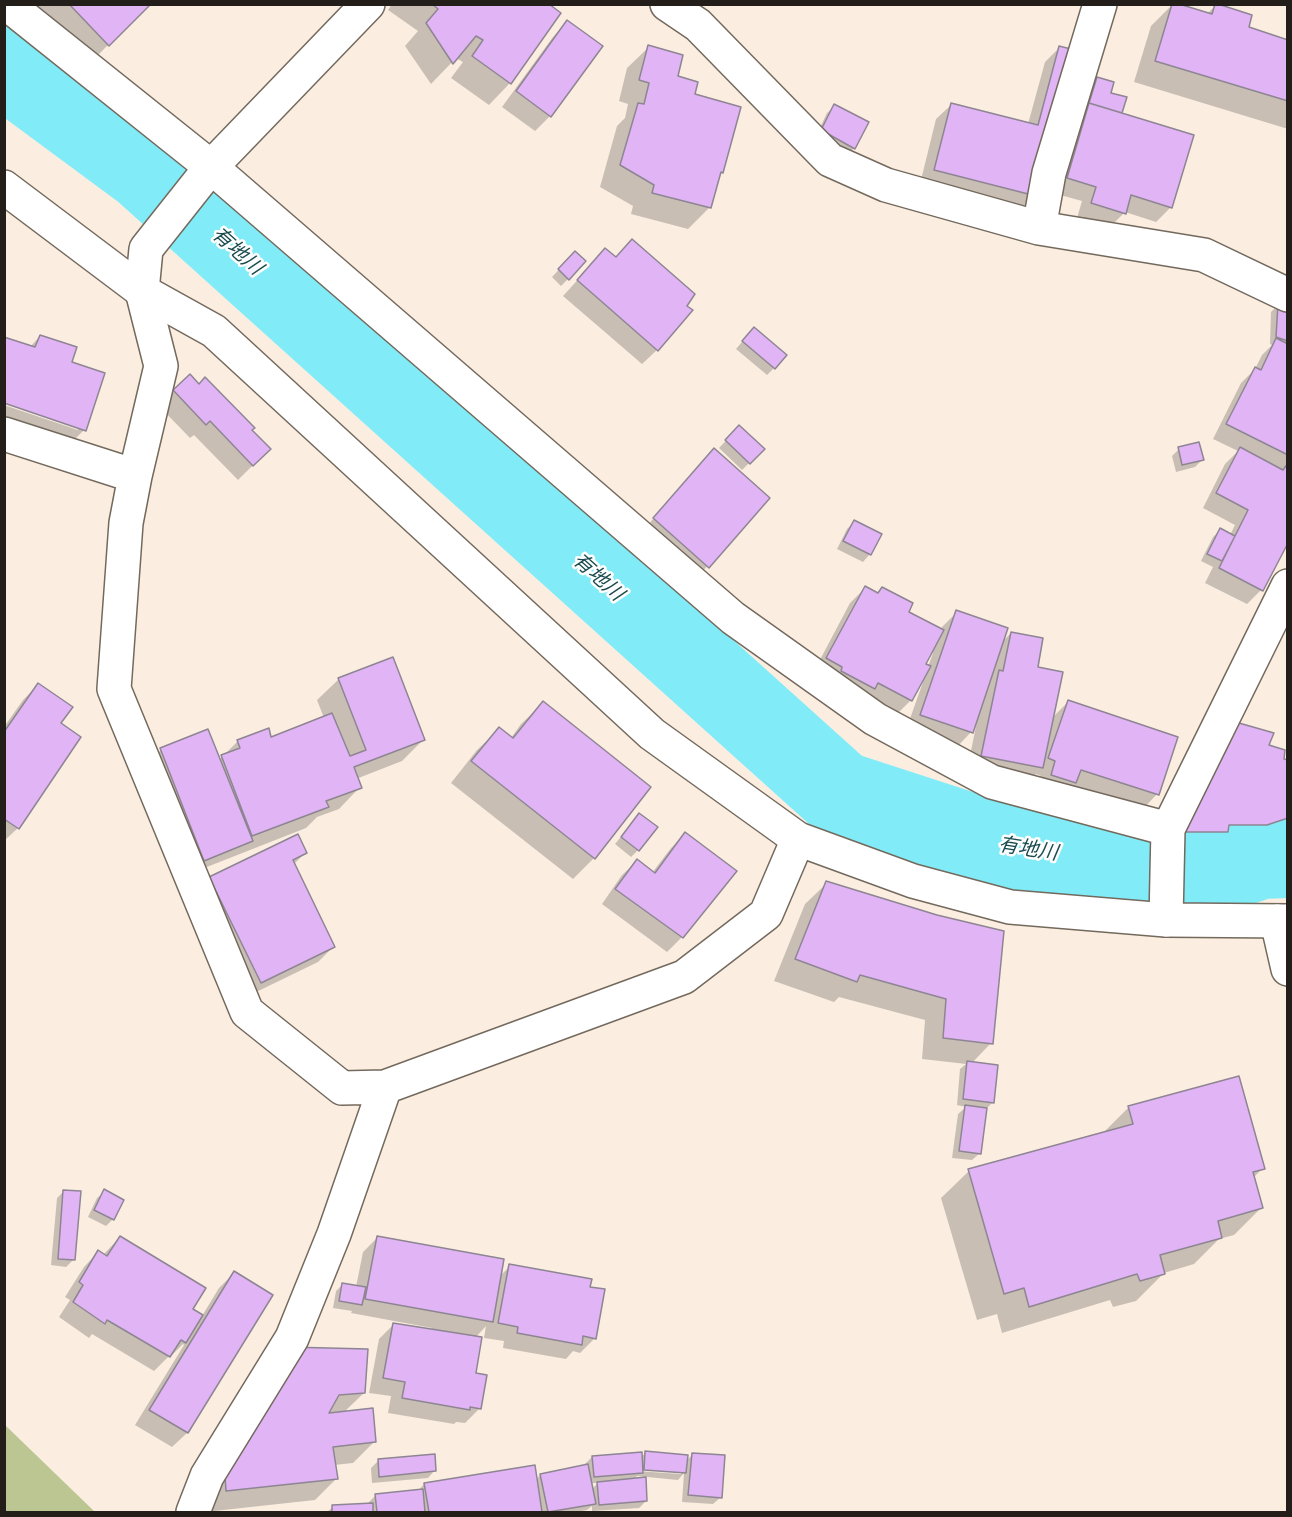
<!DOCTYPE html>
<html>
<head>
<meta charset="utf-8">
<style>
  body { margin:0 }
  #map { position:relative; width:1292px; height:1517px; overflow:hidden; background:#fbeee1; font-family:Inter,sans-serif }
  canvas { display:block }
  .frame { position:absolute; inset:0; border:6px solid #231e1a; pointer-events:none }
</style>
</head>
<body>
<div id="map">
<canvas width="1292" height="1517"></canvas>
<div class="frame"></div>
</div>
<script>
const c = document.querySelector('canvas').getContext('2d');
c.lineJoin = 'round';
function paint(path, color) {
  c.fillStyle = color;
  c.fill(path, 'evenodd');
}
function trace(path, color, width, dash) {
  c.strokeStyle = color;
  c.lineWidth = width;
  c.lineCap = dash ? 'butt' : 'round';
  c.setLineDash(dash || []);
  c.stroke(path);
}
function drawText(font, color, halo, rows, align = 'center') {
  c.font = font + ' Inter,"Noto Sans JP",sans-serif';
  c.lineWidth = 5;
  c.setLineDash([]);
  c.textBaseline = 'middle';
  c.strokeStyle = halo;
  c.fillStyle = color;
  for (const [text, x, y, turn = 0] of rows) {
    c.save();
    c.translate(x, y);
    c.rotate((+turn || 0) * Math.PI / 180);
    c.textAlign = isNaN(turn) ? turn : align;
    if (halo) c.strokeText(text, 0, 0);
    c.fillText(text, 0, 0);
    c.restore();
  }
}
const green = new Path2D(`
  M 4,1425 L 5,1425 L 95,1512 L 5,1512 Z`);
const shadow = new Path2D(`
  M 27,4 L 149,4 L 87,66 Z
  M 392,4 L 546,4 L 510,83 L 489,105 L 451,78 L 463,62 L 456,58 L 431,84 L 405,46 L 418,31 L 388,10 Z
  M 1173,4 L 1207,14 L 1216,5 L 1247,28 L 1284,40 L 1288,37 L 1288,129 L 1134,82 L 1151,26 Z
  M 567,22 L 601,46 L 550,116 L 535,131 L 502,107 L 553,37 Z
  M 649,47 L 693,95 L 740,108 L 722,173 L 718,176 L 710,207 L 688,229 L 631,214 L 633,206 L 600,187 L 617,126 L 625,118 L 628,104 L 619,101 L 627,68 Z
  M 1059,48 L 1035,195 L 1020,210 L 920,184 L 936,119 L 951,105 L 1028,124 L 1045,62 Z
  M 1097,79 L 1121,112 L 1119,114 L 1171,207 L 1156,222 L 1125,212 L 1109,228 L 1077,218 L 1082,201 L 1053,193 L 1090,86 Z
  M 835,106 L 854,148 L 847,155 L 815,138 L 827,113 Z
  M 605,250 L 657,350 L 642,364 L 563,296 Z
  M 568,260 L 568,279 L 561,286 L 552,277 Z
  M 1278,305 L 1288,308 L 1288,540 L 1261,590 L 1247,604 L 1205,583 L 1213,567 L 1201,561 L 1213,537 L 1220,530 L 1230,535 L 1235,525 L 1203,508 L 1225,464 L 1238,451 L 1213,439 L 1241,383 L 1255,369 L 1262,355 L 1272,345 L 1270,344 L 1271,312 Z
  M 40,336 L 70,363 L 84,430 L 70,444 L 4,423 L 4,405 L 78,430 L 78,426 L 30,347 Z
  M 747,336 L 774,368 L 767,375 L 736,349 Z
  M 190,376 L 250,430 L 269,449 L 238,480 L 194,435 L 190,438 L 159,406 Z
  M 739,427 L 763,449 L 742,470 L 719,448 Z
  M 1179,449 L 1202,460 L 1195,467 L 1176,472 L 1172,456 Z
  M 700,465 L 768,498 L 693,582 L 640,534 Z
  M 854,522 L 880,535 L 870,554 L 863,562 L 837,549 L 847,529 Z
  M 865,588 L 877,594 L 882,589 L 907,612 L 941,630 L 942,627 L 957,612 L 1001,643 L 1011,633 L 1036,668 L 1052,718 L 1068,702 L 1157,794 L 1143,809 L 1071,786 L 1060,797 L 1037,790 L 1041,776 L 1036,774 L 1027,782 L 967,771 L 977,721 L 975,720 L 971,732 L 957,747 L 906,730 L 923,682 L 921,681 L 911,700 L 896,715 L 813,673 L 850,603 ZM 931,653 L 933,653 L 928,667 L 924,665 Z
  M 339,679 L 423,740 L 402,761 L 356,779 L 360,787 L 339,809 L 317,817 L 306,828 L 189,874 L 146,764 L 161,750 L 219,760 L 238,741 L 270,739 L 324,718 L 317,700 Z
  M 38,685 L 59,723 L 18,828 L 4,841 L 4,727 L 23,700 Z
  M 543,703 L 594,858 L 573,879 L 451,783 L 477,750 L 499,729 L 511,738 L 521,724 Z
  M 1267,746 L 1282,760 L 1288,761 L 1288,830 L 1244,846 L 1213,846 L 1205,853 L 1164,853 Z
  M 639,815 L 638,850 L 631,857 L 615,844 Z
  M 685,834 L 735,872 L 682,937 L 667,952 L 602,904 L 622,875 L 637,861 L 652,873 L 671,848 Z
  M 305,853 L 293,865 L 333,947 L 318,962 L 246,997 L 195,892 L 210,878 Z
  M 827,883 L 991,1043 L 972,1063 L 993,1102 L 986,1109 L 980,1153 L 972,1160 L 952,1158 L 958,1114 L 966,1107 L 957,1105 L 960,1069 L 966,1064 L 922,1059 L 925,1020 L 839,997 L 834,1002 L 774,981 L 805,904 Z
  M 1129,1107 L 1263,1168 L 1253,1178 L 1261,1208 L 1234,1235 L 1219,1239 L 1194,1264 L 1164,1273 L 1136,1301 L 1113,1307 L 1110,1300 L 1002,1333 L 997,1314 L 977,1320 L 941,1198 L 969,1171 L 1102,1134 Z
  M 64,1191 L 73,1260 L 66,1267 L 51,1265 L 57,1198 Z
  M 105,1191 L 113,1219 L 106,1226 L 88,1217 L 97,1198 Z
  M 120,1237 L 191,1310 L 202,1316 L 219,1288 L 234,1273 L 271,1296 L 187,1433 L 172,1447 L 135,1425 L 184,1345 L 183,1344 L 170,1357 L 169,1356 L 154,1371 L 92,1334 L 89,1338 L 59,1317 L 70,1300 L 65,1297 L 84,1267 L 98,1252 L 103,1255 Z
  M 378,1237 L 500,1276 L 510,1266 L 589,1288 L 595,1338 L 580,1353 L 573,1351 L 566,1359 L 503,1348 L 504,1341 L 484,1338 L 486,1326 L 475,1338 L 474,1374 L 480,1408 L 465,1423 L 456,1422 L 454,1424 L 388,1413 L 391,1396 L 369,1393 L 379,1339 L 394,1324 L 432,1331 L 432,1328 L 351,1313 L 352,1311 L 333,1308 L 336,1291 L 343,1284 L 356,1287 L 363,1252 Z
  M 267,1371 L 364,1393 L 343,1413 L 374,1442 L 353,1463 L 334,1465 L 336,1479 L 315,1500 L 205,1512 Z
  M 645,1453 L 686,1461 L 692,1455 L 721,1497 L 713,1504 L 682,1502 L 684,1473 L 678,1480 L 637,1476 L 634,1480 L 646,1501 L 639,1508 L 592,1511 L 592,1506 L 587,1510 L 576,1512 L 327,1512 L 333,1507 L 366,1505 L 376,1495 L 418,1491 L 424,1484 L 536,1480 L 540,1475 L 586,1467 L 585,1464 L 592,1457 L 641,1458 ZM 636,1468 L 681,1471 L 681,1474 L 636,1471 ZM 590,1483 L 598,1483 L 592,1489 Z
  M 378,1461 L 435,1470 L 428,1478 L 372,1483 L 371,1468 Z`);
const river = new Path2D(`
  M 4,64 L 146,169 L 840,794 L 1012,850 L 1227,867 L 1261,856 L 1288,855`);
const building = new Path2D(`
  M 69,4 L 151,4 L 109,46 Z
  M 432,4 L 549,4 L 561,13 L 511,84 L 472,56 L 483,40 L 476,36 L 453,64 L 426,23 L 438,9 Z
  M 1172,4 L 1179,4 L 1212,14 L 1215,4 L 1218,4 L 1252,15 L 1249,27 L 1288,40 L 1288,101 L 1155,61 Z
  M 567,20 L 603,46 L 551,117 L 516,91 Z
  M 648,45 L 683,55 L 678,76 L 698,82 L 695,94 L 741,107 L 723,173 L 721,172 L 711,208 L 652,193 L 654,185 L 620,165 L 638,103 L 644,104 L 649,83 L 639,80 Z
  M 1059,46 L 1079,51 L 1036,196 L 934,170 L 951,103 L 1038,125 Z
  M 1097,77 L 1114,82 L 1111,93 L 1127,97 L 1122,113 L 1089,103 Z
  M 1089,103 L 1194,135 L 1172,208 L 1131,195 L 1126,214 L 1091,203 L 1096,187 L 1067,178 Z
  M 834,104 L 869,122 L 855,149 L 821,130 Z
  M 632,239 L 695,294 L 687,306 L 693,310 L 658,351 L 577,280 L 605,248 L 616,257 Z
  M 575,251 L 586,261 L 569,280 L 558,269 Z
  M 1278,303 L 1288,307 L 1288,341 L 1276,337 Z
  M 754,327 L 787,355 L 775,369 L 742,341 Z
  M 40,335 L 77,347 L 72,362 L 105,373 L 86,431 L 4,403 L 4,337 L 35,347 Z
  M 1276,338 L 1288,344 L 1288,455 L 1226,424 L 1255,367 L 1261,370 Z
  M 190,374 L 199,384 L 205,377 L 255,428 L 252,430 L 271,449 L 253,466 L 210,421 L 206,425 L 173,390 Z
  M 739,425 L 765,449 L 750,464 L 725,440 Z
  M 1199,442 L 1204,460 L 1182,465 L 1178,447 Z
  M 1240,447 L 1283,470 L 1288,463 L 1288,543 L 1263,591 L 1219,568 L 1248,510 L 1216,493 Z
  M 714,448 L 770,498 L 709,568 L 653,518 Z
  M 854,520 L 882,534 L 871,555 L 843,541 Z
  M 1220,528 L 1235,536 L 1222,561 L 1207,554 Z
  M 865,586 L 878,593 L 882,587 L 913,603 L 909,612 L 944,630 L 926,664 L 931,666 L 912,701 L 878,683 L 875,689 L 841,671 L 842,667 L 826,658 Z
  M 956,610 L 1008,628 L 973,733 L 920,715 Z
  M 1011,632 L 1043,638 L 1038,667 L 1063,672 L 1043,768 L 981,756 L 999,670 L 1003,671 Z
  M 393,657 L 425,740 L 354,767 L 362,788 L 326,801 L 329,807 L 252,836 L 221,755 L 240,748 L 237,740 L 269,728 L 271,737 L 332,713 L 350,756 L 366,750 L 338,678 Z
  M 38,683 L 73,707 L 61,723 L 81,737 L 19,829 L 4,819 L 4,732 Z
  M 1068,700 L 1178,737 L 1159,795 L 1081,770 L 1076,783 L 1051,775 L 1055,761 L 1048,758 Z
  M 543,701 L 651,787 L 595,859 L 471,761 L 499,727 L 513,738 Z
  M 1225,719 L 1274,733 L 1269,745 L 1285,750 L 1284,759 L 1288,760 L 1288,818 L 1267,825 L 1229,825 L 1228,832 L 1185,832 L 1185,821 Z
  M 208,729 L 253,841 L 204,861 L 160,748 Z
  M 639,813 L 658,827 L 639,851 L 621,837 Z
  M 685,832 L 737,871 L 683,938 L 615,889 L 637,859 L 655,873 Z
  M 298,834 L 307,853 L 293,860 L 335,947 L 261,983 L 209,877 Z
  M 826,881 L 937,915 L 1004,931 L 993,1044 L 943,1038 L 946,999 L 860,975 L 857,982 L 795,959 Z
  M 967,1061 L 998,1065 L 994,1103 L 963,1099 Z
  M 1239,1076 L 1265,1169 L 1253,1172 L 1263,1208 L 1218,1221 L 1222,1238 L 1160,1255 L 1165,1274 L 1140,1281 L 1137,1274 L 1029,1307 L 1024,1288 L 1004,1294 L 968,1169 L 1133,1124 L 1128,1106 Z
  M 965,1105 L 987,1108 L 981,1154 L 959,1151 Z
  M 104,1189 L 124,1200 L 114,1220 L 94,1210 Z
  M 63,1190 L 81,1191 L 75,1260 L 58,1259 Z
  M 120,1236 L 206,1288 L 193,1309 L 203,1315 L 186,1343 L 181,1340 L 170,1357 L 107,1320 L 105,1324 L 73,1302 L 83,1285 L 79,1282 L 98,1250 L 107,1256 Z
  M 377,1236 L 504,1259 L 493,1322 L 365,1299 Z
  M 509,1264 L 592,1279 L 590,1287 L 605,1289 L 596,1339 L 583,1336 L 582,1345 L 517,1333 L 518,1327 L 498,1323 Z
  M 234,1271 L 273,1295 L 188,1433 L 149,1410 Z
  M 342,1283 L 366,1287 L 362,1305 L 339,1301 Z
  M 393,1323 L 482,1337 L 476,1373 L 487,1375 L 481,1409 L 470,1407 L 470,1410 L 402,1398 L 405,1382 L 383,1378 Z
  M 288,1347 L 368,1349 L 365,1393 L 339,1395 L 329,1413 L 373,1408 L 376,1442 L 333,1447 L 338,1479 L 226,1491 L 224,1462 Z
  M 645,1451 L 688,1455 L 686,1473 L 644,1470 Z
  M 642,1452 L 643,1473 L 594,1477 L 592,1456 Z
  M 692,1453 L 725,1455 L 722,1498 L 688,1495 Z
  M 435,1454 L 436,1471 L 379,1477 L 378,1459 Z
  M 588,1464 L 596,1504 L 548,1512 L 540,1474 Z
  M 535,1465 L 542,1512 L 429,1512 L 424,1483 Z
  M 646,1477 L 647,1501 L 599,1505 L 597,1482 Z
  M 423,1489 L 425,1512 L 377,1512 L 375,1494 Z
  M 373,1503 L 373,1512 L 332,1512 L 332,1505 Z`);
const street = new Path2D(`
  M 7,4 L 211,167 L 733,618 L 875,719 L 992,782 L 1168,829
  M 368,4 L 211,167 L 146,249 L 142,291 L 161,366 L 135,476 L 126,523 L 114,689 L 247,1012 L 342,1088 L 385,1087
  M 667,4 L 698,25 L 830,160 L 886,185 L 1039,228 L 1204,255 L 1288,295
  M 1039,228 L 1049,173 L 1100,4
  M 4,434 L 135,476
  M 1166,920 L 1168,829 L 1288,586
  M 1277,921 L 1288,969
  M 193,1512 L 207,1476 L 292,1338 L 334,1234 L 385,1087 L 684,977 L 766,914 L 798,839`);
const secondary = new Path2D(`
  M 4,187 L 142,291 L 214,331 L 652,734 L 798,839 L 913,881 L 1010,907 L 1166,920 L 1288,921`);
const waterNames = [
  ["有地川",237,251,42],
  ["有地川",598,577,42],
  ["有地川",1028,849,9]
];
paint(green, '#bbc692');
paint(shadow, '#0003');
trace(river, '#81ecf7', 86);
paint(building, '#e0b4f5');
trace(building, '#8e8593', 1.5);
trace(street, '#73695d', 36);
trace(secondary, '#73695d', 36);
trace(street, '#fff', 33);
trace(secondary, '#fff', 33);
drawText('italic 20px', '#1a4b4f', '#fefefe', waterNames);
</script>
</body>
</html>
